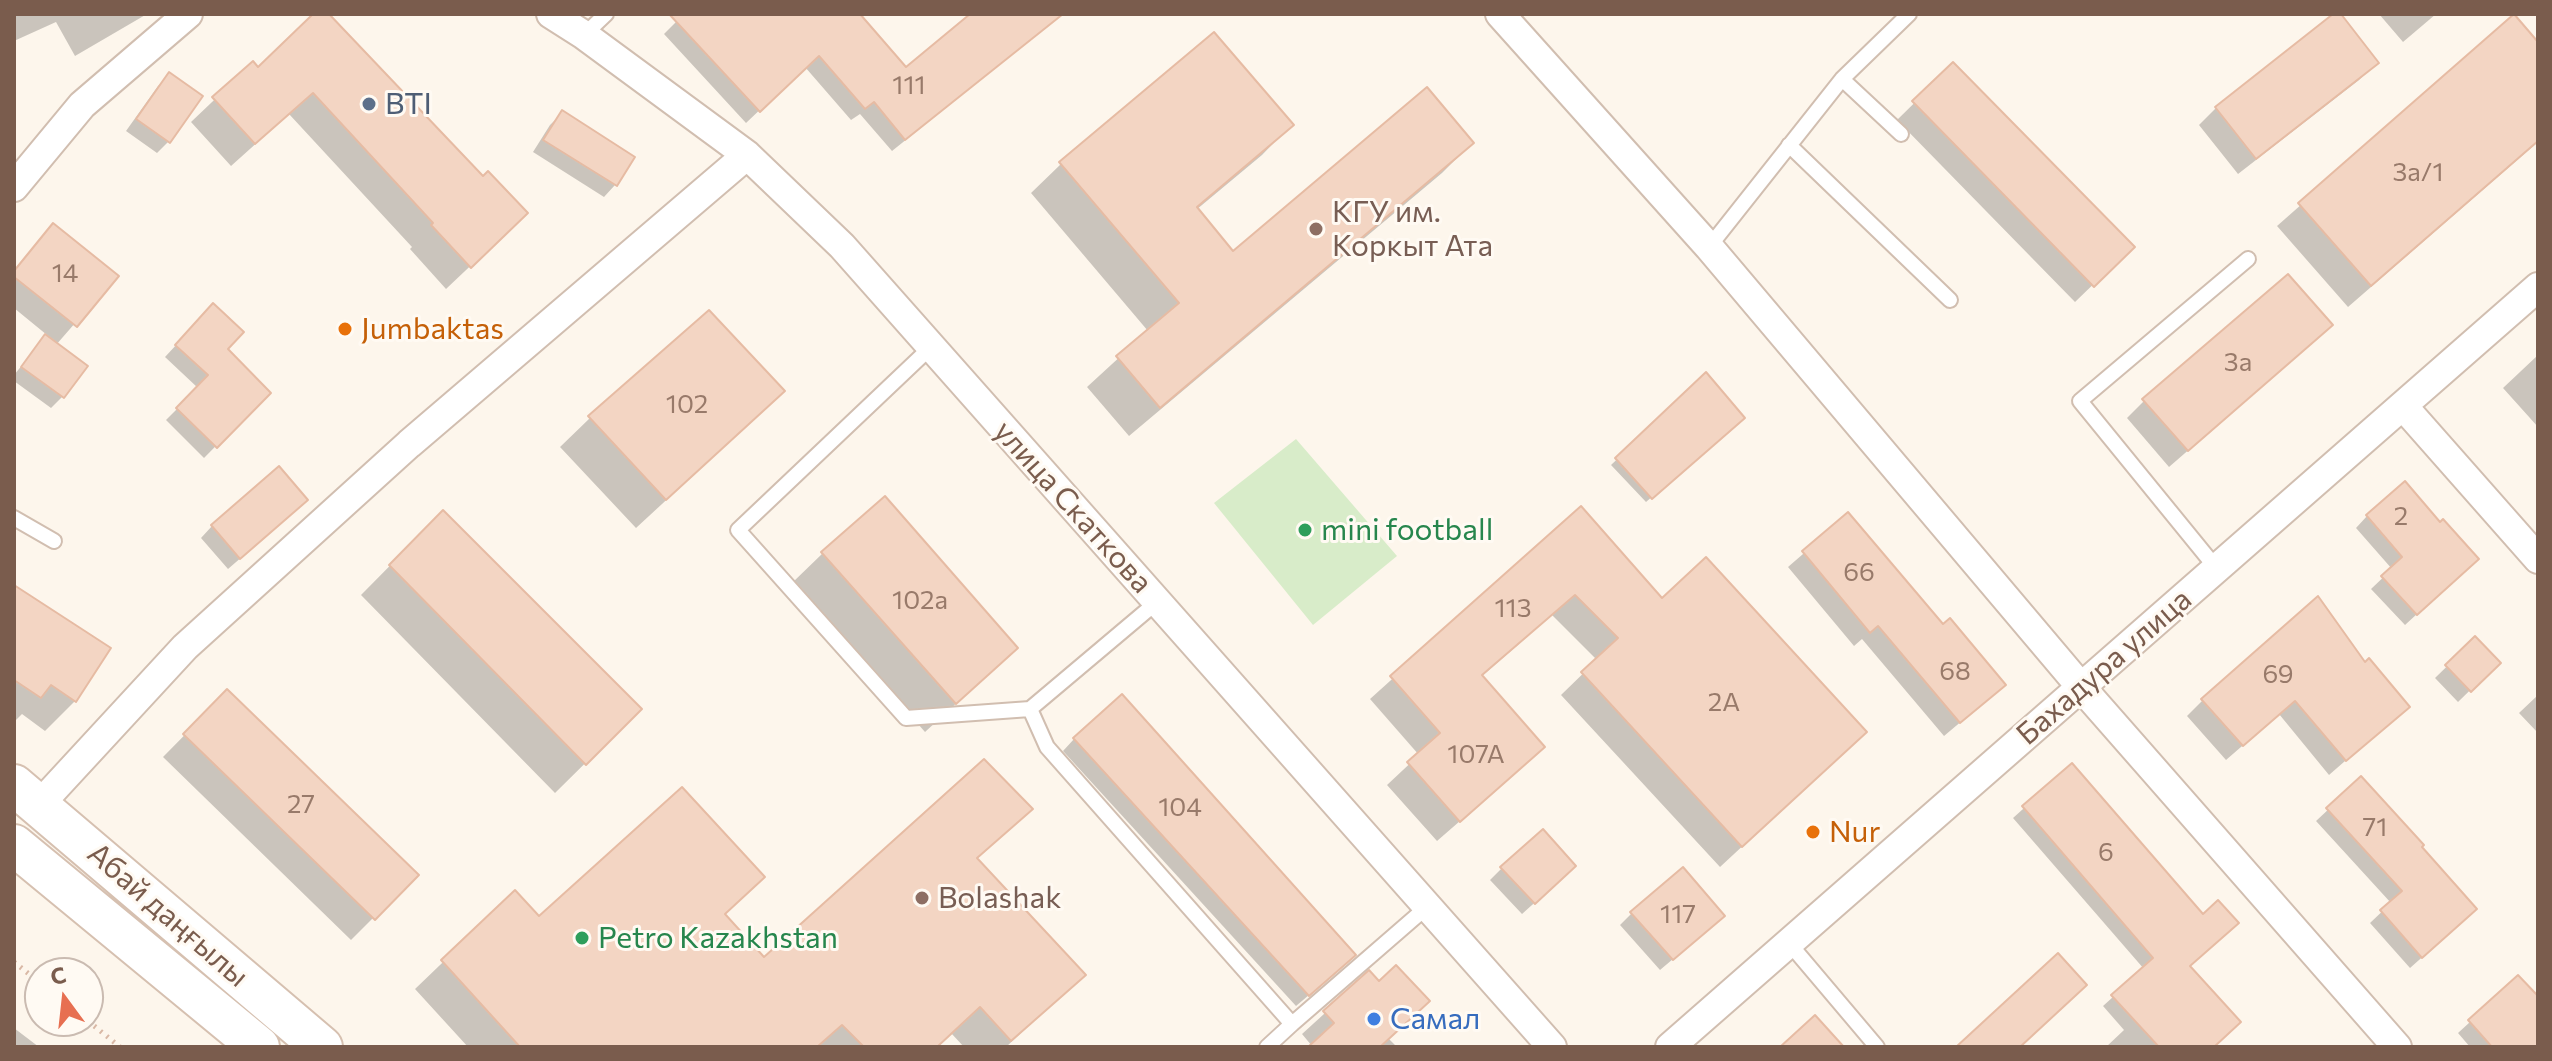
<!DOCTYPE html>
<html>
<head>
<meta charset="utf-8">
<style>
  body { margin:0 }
  #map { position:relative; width:2552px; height:1061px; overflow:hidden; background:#fdf6ec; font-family:Commissioner,sans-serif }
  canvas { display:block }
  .frame { position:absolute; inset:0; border:16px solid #7a5c4d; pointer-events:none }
  .north { position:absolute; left:24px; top:957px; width:80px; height:80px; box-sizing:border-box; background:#fffaf3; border:2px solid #cabbb1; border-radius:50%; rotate:345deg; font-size:22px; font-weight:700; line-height:32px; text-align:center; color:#7a5c4d }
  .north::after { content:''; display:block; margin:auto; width:28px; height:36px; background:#e76f51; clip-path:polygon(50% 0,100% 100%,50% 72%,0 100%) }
</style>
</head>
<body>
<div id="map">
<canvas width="2552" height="1061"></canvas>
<div class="frame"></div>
<div class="north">С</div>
</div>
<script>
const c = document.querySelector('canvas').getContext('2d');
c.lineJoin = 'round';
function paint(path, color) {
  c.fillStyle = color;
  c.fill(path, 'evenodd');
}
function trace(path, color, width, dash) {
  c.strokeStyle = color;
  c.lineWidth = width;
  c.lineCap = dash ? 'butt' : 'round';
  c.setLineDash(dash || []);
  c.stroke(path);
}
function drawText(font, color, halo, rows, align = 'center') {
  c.font = font + ' Commissioner,sans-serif';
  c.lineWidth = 6;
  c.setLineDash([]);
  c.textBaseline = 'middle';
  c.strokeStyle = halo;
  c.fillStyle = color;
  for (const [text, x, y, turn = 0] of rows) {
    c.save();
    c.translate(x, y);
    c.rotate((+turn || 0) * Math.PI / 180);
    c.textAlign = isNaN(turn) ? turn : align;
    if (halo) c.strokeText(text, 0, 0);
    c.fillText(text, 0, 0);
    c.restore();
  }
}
const green = new Path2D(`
  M 1296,439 L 1397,556 L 1313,625 L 1214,503 Z`);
const shadow = new Path2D(`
  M 14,14 L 147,14 L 75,56 L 56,22 L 14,41 Z
  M 316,14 L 326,14 L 502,236 L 446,289 L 410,249 L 412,247 L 289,114 L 231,166 L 191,122 L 252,64 L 258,70 Z
  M 684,14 L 857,14 L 905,69 L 974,14 L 1063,14 L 892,151 L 860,114 L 851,120 L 805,67 L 746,123 L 664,34 Z
  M 2338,14 L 2376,63 L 2359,80 L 2238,174 L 2199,125 L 2216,108 Z
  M 2379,14 L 2436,14 L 2403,42 Z
  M 2514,17 L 2538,45 L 2538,142 L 2348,307 L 2277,226 Z
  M 1953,65 L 2132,247 L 2075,302 L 1897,120 Z
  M 170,74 L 201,96 L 168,142 L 157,153 L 126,131 L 158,86 Z
  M 562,113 L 632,158 L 615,185 L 604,197 L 533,152 L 550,125 Z
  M 1291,125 L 1262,155 L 1196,210 L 1233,254 L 1472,143 L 1442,173 L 1129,436 L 1087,387 L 1148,331 L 1031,193 L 1061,164 Z
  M 53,225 L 116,276 L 56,345 L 62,397 L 51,408 L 14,381 L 14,375 L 47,335 L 14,308 L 14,270 Z
  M 709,313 L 753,420 L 636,528 L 560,447 L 590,418 Z
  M 202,317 L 225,349 L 268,393 L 204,458 L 166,420 L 198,388 L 165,357 Z
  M 2313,342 L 2169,467 L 2127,418 L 2144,401 Z
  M 2538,355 L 2538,427 L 2503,388 Z
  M 1706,375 L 1737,423 L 1646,502 L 1611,465 Z
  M 1581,509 L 1661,601 L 1843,753 L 1720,867 L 1561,695 L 1597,660 L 1552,615 L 1481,677 L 1521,768 L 1437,841 L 1387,785 L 1419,755 L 1370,699 Z
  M 294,512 L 228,569 L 201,538 L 212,526 Z
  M 443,512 L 640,709 L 555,793 L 361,595 Z
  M 1848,515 L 1988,699 L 1944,736 L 1862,639 L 1854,646 L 1788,567 Z
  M 2367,516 L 2465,570 L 2405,625 L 2371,589 L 2392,569 L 2356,528 Z
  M 823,553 L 985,677 L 925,732 L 793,582 Z
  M 14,588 L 75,701 L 45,731 L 22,714 L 14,722 Z
  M 2475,639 L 2498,663 L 2458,702 L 2435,678 Z
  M 2365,665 L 2407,707 L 2329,775 L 2279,714 L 2226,760 L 2187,716 L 2203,700 Z
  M 227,692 L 416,875 L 351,940 L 163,757 Z
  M 2538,695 L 2538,733 L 2519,713 Z
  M 1074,739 L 1342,967 L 1296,1006 L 1063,751 Z
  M 2072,765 L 2203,916 L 2188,967 L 2212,1047 L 2106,1047 L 2124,1030 L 2103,1006 L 2144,969 L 2013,818 Z
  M 2361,779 L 2419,847 L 2463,921 L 2410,968 L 2370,923 L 2391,903 L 2316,821 Z
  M 1031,809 L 976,860 L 1083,975 L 1006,1047 L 964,1047 L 951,1033 L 936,1047 L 468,1047 L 415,989 L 515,893 L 539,919 L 723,915 L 764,959 Z
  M 1502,868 L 1562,878 L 1522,914 L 1490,880 Z
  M 1632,913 L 1711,927 L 1660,970 L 1620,925 Z
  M 1369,973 L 1388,1038 L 1397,1047 L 1311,1047 L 1312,1046 L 1302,1034 Z
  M 2518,978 L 2538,999 L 2538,1047 L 2470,1047 L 2458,1033 Z
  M 14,1028 L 39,1047 L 14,1047 Z`);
const building = new Path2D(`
  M 313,14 L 329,14 L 483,176 L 488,171 L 528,213 L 471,268 L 431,225 L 433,223 L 313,93 L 255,144 L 212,97 L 253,61 L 258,67 Z
  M 669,14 L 860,14 L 906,67 L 970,14 L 1063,14 L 905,140 L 874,102 L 865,109 L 819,56 L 760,112 Z
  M 2333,14 L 2341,14 L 2379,63 L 2256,159 L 2215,107 Z
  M 2514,14 L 2538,42 L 2538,141 L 2371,286 L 2298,203 Z
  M 1214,32 L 1294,125 L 1197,207 L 1233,251 L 1427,87 L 1474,143 L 1160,408 L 1116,356 L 1179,303 L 1059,162 Z
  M 1953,62 L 2135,247 L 2094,287 L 1912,101 Z
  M 169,72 L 203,96 L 170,143 L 136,119 Z
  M 562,110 L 635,157 L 617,186 L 543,140 Z
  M 53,223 L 119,276 L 77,327 L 14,277 L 14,271 Z
  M 2288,274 L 2333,325 L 2188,451 L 2142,399 Z
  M 213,303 L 244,332 L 228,349 L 271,393 L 217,448 L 176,408 L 208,375 L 175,345 Z
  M 709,310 L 785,391 L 666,500 L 588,416 Z
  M 45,334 L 88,366 L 64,398 L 21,367 Z
  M 1706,372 L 1745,418 L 1652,499 L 1615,458 Z
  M 279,466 L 308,500 L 240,559 L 211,525 Z
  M 2405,481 L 2440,522 L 2443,519 L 2479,559 L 2417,615 L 2381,576 L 2402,557 L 2366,515 Z
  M 885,496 L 1018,648 L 956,704 L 821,552 Z
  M 1581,506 L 1662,598 L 1706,557 L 1867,732 L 1742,847 L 1581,672 L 1618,638 L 1575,595 L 1482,675 L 1545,747 L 1460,822 L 1407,762 L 1440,733 L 1390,676 Z
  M 443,510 L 642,709 L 586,765 L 389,565 Z
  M 1848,512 L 1943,624 L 1950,618 L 2006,685 L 1960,723 L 1878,626 L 1870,633 L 1802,551 Z
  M 14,585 L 111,648 L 76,702 L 51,685 L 41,698 L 14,680 Z
  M 2318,596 L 2365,662 L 2369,658 L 2410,707 L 2346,761 L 2295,701 L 2243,746 L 2201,699 Z
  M 2475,636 L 2501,663 L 2471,692 L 2445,665 Z
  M 227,689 L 419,875 L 375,920 L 183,734 Z
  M 1122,694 L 1356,955 L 1309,996 L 1073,738 Z
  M 984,759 L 1033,809 L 977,858 L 1086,975 L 1011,1041 L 980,1007 L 937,1047 L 864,1047 L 842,1025 L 817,1047 L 520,1047 L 441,960 L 515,890 L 539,916 L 682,787 L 765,877 L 725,914 L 764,957 Z
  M 2072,763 L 2203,914 L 2218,900 L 2239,923 L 2190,966 L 2241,1022 L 2214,1047 L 2159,1047 L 2111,995 L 2153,958 L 2022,806 Z
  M 2361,776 L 2424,845 L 2422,847 L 2477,909 L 2422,958 L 2380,910 L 2402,891 L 2326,808 Z
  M 1543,829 L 1576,866 L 1535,904 L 1500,867 Z
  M 1683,867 L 1725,916 L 1673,960 L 1630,912 Z
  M 2058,953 L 2087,985 L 2020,1047 L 1956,1047 Z
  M 1396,965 L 1430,1001 L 1380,1047 L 1308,1047 L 1334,1023 L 1323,1011 L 1369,970 L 1379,981 Z
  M 2518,975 L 2538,996 L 2538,1047 L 2492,1047 L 2468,1020 Z
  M 1815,1015 L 1844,1047 L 1780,1047 Z`);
const path = new Path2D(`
  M 14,962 L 40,983
  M 88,1021 L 120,1047`);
const lane = new Path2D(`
  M 584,35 L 606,14
  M 1842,79 L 1901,134
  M 1789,145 L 1950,300
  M 1709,247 L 1842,79 L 1909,14
  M 931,347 L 738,530 L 906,718 L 1030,709 L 1157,602
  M 14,518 L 54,541
  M 2217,569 L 2080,401 L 2248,259
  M 1030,709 L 1047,747 L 1292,1024 L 1428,906
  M 1789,943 L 1877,1047
  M 1267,1047 L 1292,1024`);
const street = new Path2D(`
  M 551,14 L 584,35 L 747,155 L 842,246 L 1552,1047
  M 1500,14 L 1709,247 L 2081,687 L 2397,1047
  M 14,187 L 82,105 L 188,14
  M 2403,406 L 2538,559
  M 40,804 L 185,647 L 409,444 L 747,155
  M 1670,1047 L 2538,287`);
const secondary = new Path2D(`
  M 14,785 L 322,1047
  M 14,845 L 259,1047`);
const markers = [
  [369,104,8,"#5c6f8a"],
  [1316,229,8,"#8d6e63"],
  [345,329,8,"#e8710a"],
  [1305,530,8,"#2e9e5b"],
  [1813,832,8,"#e8710a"],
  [922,898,8,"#8d6e63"],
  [582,938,8,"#2e9e5b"],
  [1374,1019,8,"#3f7fe0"]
];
const numberNames = [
  ["111",909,85],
  ["3а/1",2418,172],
  ["14",65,273],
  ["3а",2238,362],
  ["102",687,404],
  ["2",2401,516],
  ["66",1859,572],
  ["102а",920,600],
  ["113",1513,608],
  ["68",1955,671],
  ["69",2278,674],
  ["2А",1724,702],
  ["107А",1476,754],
  ["27",301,804],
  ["104",1180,807],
  ["71",2375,827],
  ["6",2106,852],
  ["117",1678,914]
];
const serviceNames = [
  ["BTI",385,104]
];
const educationNames = [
  ["КГУ им.",1332,212],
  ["Коркыт Ата",1332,246],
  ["Bolashak",938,898]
];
const foodNames = [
  ["Jumbaktas",361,329],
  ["Nur",1829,832]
];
const streetNames = [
  ["улица Скаткова",1073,507,48],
  ["Бахадура улица",2104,667,-41],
  ["Абай даңғылы",168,915,41]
];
const leisureNames = [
  ["mini football",1321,530],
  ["Petro Kazakhstan",598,938]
];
const shopNames = [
  ["Самал",1390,1019]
];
paint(green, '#d8ecc9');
paint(shadow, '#0003');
paint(building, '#f3d5c3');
trace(building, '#e6bba3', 2);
trace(lane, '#d1beb0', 18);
trace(street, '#d1beb0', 32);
trace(secondary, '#d6c0b0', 44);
trace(path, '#d9b8a5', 5, [2, 6]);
trace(lane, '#fff', 14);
trace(street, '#fff', 28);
trace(secondary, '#fff', 40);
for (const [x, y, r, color] of markers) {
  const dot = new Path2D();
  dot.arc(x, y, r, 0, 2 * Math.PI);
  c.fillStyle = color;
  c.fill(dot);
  trace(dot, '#fffaf3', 3);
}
drawText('26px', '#987a6a', null, numberNames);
drawText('30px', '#4e5e75', '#fffaf3', serviceNames, 'left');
drawText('30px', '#785e54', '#fffaf3', educationNames, 'left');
drawText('30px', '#c56008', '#fffaf3', foodNames, 'left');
drawText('30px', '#7a5c4d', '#fffaf3', streetNames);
drawText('30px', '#27864d', '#fffaf3', leisureNames, 'left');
drawText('30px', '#366cbe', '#fffaf3', shopNames, 'left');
</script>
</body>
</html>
